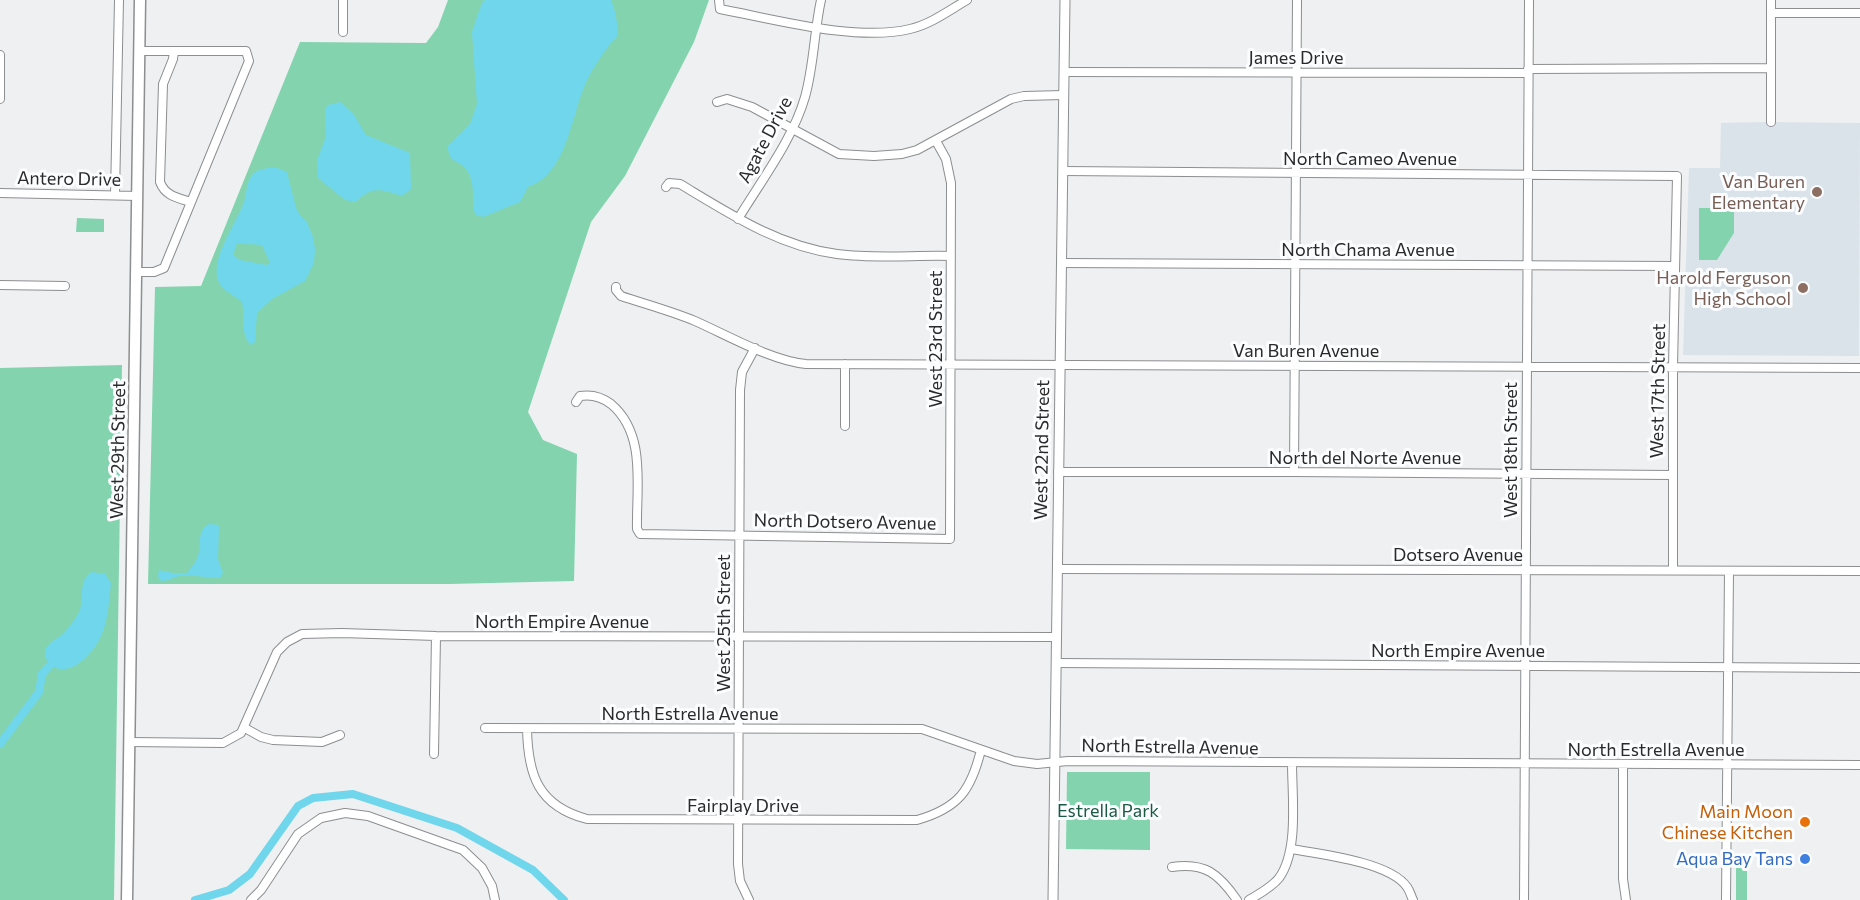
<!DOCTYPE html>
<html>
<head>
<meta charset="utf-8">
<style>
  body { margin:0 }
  canvas { display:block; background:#eef0f2 }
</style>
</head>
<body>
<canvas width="1860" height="900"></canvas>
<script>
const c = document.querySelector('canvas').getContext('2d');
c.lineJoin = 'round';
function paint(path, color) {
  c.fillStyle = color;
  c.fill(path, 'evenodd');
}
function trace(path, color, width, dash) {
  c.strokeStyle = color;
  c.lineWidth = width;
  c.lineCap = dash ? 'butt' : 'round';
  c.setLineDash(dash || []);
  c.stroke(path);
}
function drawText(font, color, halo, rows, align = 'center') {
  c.font = font + ' Commissioner,sans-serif';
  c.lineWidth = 6;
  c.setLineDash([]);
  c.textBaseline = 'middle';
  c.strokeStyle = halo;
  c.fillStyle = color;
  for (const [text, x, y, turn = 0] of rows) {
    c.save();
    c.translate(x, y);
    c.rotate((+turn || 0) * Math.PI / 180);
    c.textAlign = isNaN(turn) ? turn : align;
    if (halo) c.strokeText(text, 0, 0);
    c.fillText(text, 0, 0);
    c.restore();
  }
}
const built = new Path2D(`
  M 1764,122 L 1860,123 L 1859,356 L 1683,355 L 1689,168 L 1720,168 L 1721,123 Z`);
const green = new Path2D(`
  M 448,0 L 709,0 L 694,42 L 625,176 L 591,222 L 528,412 L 543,440 L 577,454 L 574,581 L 449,584 L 148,584 L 155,287 L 201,286 L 300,42 L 426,43 L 438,27 Z
  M 1699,208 L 1734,208 L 1734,233 L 1717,260 L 1699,260 Z
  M 77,218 L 104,219 L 104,232 L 76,232 Z
  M 122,365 L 114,900 L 0,900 L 0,368 Z
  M 1067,772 L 1150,772 L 1150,850 L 1066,849 Z
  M 1736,867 L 1742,867 L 1747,871 L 1747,900 L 1736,900 Z`);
const water = new Path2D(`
  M 485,0 L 611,0 C 615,9 619,27 617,36 C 615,40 613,40 611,43 C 603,53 594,67 588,78 C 571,112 569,173 528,187 L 520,202 L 483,217 L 476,215 L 474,211 C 472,198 475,184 468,172 C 461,159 448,165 448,146 L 470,124 L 477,104 L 472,32 L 482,3 Z
  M 340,102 L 353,113 L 366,135 L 410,153 L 411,189 L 402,196 C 382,190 372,185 356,202 L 345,200 L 318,178 L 317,161 L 326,136 L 325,109 L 328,105 Z
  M 268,168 L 277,168 L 287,172 L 296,208 L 300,215 L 307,222 L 313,237 L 315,249 L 314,263 L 305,281 L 272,299 L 257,313 L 255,342 L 251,345 C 240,335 245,316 242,302 C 233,294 219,290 217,276 C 214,253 236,224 244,202 C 247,193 246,179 255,172 C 258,170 264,169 268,168 ZM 237,243 C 245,245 254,244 262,245 L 270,263 L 267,265 L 240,260 L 233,255 Z
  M 209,524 L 219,525 L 218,559 L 223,573 L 220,578 C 206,578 193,574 180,576 C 173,577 169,581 161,581 L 158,576 L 159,570 L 173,573 L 187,573 C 191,568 196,562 198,556 C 202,543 196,532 209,524 Z
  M 92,572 L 105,574 L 111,583 C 109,601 108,626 98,642 C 90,656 67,680 50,664 C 47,661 44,656 45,652 C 45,644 59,638 64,633 C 69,627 77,617 80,610 C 84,596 78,580 92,572 Z`);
const canal = new Path2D(`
  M 0,744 L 39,692 L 42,674 L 50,665
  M 195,900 L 229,890 L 250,874 L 298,806 L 313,798 L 353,794 L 457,828 L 533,870 L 564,900`);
const minor = new Path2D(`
  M 719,0 L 720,9 C 774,19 856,42 910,29 C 931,24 948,11 967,0
  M 1771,0 L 1771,122
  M 1771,13 L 1860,13
  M 343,32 L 343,0
  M 174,51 L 173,59 L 163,84 L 160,182 C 165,196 178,198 191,202
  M 0,55 L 0,99
  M 1528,69 L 1771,68
  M 1064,72 L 1528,73
  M 717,102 L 727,99 L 752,107 L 839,154 L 874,156 L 902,154 L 917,150 L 1011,99 L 1024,96 L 1063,95
  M 1063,171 L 1677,176 L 1673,367 L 1673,570
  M 666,187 L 669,183 L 680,184 C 730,214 778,246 837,254 C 874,259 914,255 951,256
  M 0,193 L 138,196
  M 115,195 L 119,0
  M 738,219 C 761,181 793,139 805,97 C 814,65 814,32 821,0
  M 1061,263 L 1675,266
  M 137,272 L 154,272 L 164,268 L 249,61 L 246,51 L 140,51
  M 0,285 L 65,286
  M 616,287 L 616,290 L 621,296 C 645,304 671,311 695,321 C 727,335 772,361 806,364 L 1860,368
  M 576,402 L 580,396 C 592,394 602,397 611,404 C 647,434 636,488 637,529 L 640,534 L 950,539 L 951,183 L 946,159 L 936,141
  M 845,426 L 845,364
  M 1058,472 L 1294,472 L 1672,475
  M 1294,472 L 1297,0
  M 1057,569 L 1860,571
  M 1056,663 L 1860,668
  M 245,728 L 261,737 L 273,740 L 322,742 L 340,735
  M 485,728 L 922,729 L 1014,761 L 1037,764 L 1068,761 L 1860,765
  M 527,729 C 528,775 538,806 587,819 L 917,820 C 959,808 971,790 981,750
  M 130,742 L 223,743 L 241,733 L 277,652 L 287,642 L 302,634 L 342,633 L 436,636 L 1056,637
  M 434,754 L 436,636
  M 1623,765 L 1623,879 L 1626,900
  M 1291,849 C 1320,854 1390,862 1407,887 C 1410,891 1411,896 1413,900
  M 1172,867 C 1205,862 1219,874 1237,900
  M 251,900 L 261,890 L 298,834 L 321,818 L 345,813 L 368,816 L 463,850 L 482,868 L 492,886 L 495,900
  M 749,900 L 740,881 L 738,864 L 740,390 L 742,372 L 755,348
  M 1249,900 C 1259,894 1272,887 1279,878 C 1299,851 1292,796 1292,763
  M 1524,900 L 1529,0
  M 1726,900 L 1729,571`);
const tertiary = new Path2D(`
  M 1053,900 L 1065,0`);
const secondary = new Path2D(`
  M 127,900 L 140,0`);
const markers = [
  [1817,192,6,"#8d6e63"],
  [1803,288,6,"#8d6e63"],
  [1805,822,6,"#e8710a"],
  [1805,859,6,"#3f7fe0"]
];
const streetNames = [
  ["James Drive",1296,58],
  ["Agate Drive",765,140,-62],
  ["North Cameo Avenue",1370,159],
  ["Antero Drive",69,179,1],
  ["North Chama Avenue",1368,250],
  ["West 23rd Street",936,339,-90],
  ["Van Buren Avenue",1306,351],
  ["West 17th Street",1658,391,-89],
  ["West 29th Street",118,450,-89],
  ["West 22nd Street",1042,450,-89],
  ["West 18th Street",1511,450,-90],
  ["North del Norte Avenue",1365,458],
  ["North Dotsero Avenue",845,522,1],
  ["Dotsero Avenue",1458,555],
  ["North Empire Avenue",562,622],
  ["West 25th Street",724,623,-90],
  ["North Empire Avenue",1458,651],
  ["North Estrella Avenue",690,714],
  ["North Estrella Avenue",1170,747,1],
  ["North Estrella Avenue",1656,750],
  ["Fairplay Drive",743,806]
];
const educationNames = [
  ["Van Buren",1805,182],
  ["Elementary",1805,203],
  ["Harold Ferguson",1791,278],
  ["High School",1791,299]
];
const parkNames = [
  ["Estrella Park",1108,811]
];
const foodNames = [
  ["Main Moon",1793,812],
  ["Chinese Kitchen",1793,833]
];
const shopNames = [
  ["Aqua Bay Tans",1793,859]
];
paint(built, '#dbe3ea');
paint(green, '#83d4ae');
paint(water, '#70d6ec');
trace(canal, '#70d6ec', 8);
trace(minor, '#8c8e90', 10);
trace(tertiary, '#8c8e90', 11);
trace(secondary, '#8c8e90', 13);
trace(minor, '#fff', 8);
trace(tertiary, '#fff', 9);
trace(secondary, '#fff', 10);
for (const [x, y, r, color] of markers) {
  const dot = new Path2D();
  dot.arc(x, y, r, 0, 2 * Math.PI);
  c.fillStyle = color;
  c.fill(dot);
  trace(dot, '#fbfdff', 2);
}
drawText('18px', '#2a2a2b', '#fbfdff', streetNames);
drawText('18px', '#785e54', '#fbfdff', educationNames, 'right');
drawText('18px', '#195a41', '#fbfdff', parkNames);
drawText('18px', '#c56008', '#fbfdff', foodNames, 'right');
drawText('18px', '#366cbe', '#fbfdff', shopNames, 'right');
</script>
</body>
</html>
